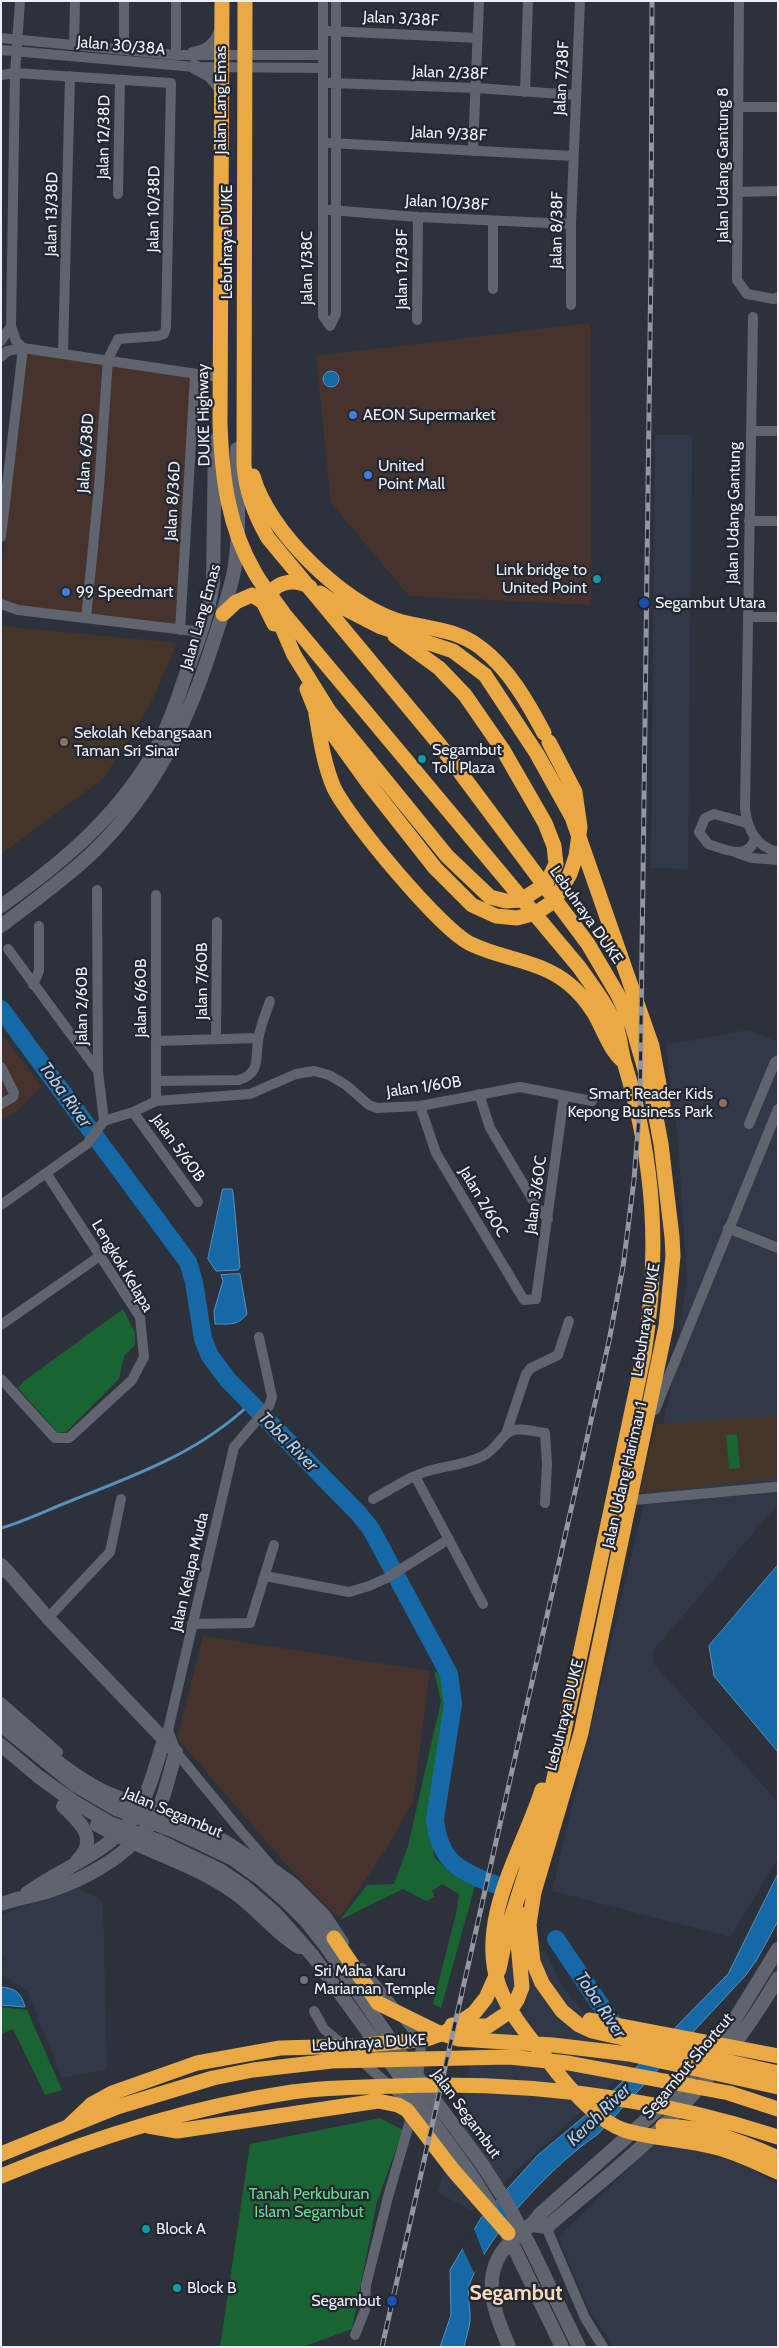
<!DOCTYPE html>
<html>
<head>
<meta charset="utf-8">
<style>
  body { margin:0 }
  #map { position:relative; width:779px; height:2348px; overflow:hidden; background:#2c313b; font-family:Cabin,sans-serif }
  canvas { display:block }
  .frame { position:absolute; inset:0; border:2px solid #eceff5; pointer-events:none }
</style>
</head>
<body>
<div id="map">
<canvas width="779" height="2348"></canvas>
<div class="frame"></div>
</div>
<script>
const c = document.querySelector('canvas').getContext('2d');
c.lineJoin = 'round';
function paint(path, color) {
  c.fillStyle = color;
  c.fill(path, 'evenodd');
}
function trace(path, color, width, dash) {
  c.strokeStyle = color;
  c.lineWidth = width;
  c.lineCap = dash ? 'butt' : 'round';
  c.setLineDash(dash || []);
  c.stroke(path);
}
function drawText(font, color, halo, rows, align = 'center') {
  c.font = font + ' Cabin,sans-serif';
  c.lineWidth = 4.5;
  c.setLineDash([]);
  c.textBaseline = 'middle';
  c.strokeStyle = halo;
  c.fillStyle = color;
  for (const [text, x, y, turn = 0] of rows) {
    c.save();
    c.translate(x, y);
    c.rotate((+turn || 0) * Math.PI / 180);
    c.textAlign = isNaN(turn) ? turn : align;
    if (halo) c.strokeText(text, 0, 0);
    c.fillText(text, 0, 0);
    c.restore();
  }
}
const commercial = new Path2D(`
  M 590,323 L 591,605 L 409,596 L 331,503 L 316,356 Z
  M 26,351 L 191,378 L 177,625 L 19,607 L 1,600 L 1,577 Z
  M 1,1033 L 42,1087 L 16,1112 L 1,1120 Z
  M 203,1636 L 430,1671 L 413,1802 L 385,1851 L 339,1918 L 283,1861 L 177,1738 Z`);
const built = new Path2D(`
  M 655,435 L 692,435 L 688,869 L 651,868 Z
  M 748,1030 L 778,1042 L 778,1504 L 652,1652 L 653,1663 L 778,1802 L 778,1859 L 730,1937 L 552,1891 L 670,1394 L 687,1281 L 678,1141 L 666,1045 Z
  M 74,1886 L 103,1901 L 107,2069 L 62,2078 L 27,1991 L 1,1974 L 4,1958 L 1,1951 L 1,1915 Z
  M 546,1951 L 559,1981 L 576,2004 L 634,2063 L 472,2211 L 438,2193 L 497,1956 Z
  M 658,2140 L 743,2164 L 778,2185 L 778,2347 L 614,2347 L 587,2306 L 558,2237 Z`);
const education = new Path2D(`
  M 1,626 L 177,643 L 150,705 L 104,778 L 1,854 Z
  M 778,1416 L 778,1478 L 640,1493 L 656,1424 Z`);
const green = new Path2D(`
  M 123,1309 L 135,1333 L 135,1345 L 124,1356 L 119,1379 L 66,1432 L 58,1433 L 18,1388 L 24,1381 Z
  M 737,1434 L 740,1468 L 729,1469 L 726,1435 Z
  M 434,1671 L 443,1675 L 449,1707 L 430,1814 L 434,1857 L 450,1872 L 475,1886 L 441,2008 L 433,2004 L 457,1910 L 459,1894 L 442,1884 L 432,1891 L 435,1897 L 426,1901 L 403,1889 L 340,1920 L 367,1885 L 394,1884 L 408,1846 L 441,1701 Z
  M 1,2007 L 27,2010 L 62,2090 L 45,2095 L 13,2029 L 1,2034 Z
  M 380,2118 L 403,2130 L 377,2202 L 352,2329 L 303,2347 L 220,2347 L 250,2144 Z`);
const water = new Path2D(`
  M323 379a8 8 0 1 1 16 0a8 8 0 1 1-16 0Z
  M 223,1189 L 232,1189 L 233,1192 L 240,1267 L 238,1270 L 216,1271 L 208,1259 Z
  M 240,1274 L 247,1314 C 238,1326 229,1324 215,1324 L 214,1311 L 223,1281 L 221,1275 Z
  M 778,1565 L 778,1752 L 714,1676 L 709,1646 Z
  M 778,1874 L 778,1921 L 756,1961 L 745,1976 L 598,2134 C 553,2165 489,2231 470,2283 C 466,2294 471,2309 470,2321 C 469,2329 466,2338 464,2347 L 440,2347 L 451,2315 L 450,2270 L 481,2218 L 538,2155 L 605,2099 L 728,1974 Z
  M 1,1987 C 16,1988 21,1993 25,2007 L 1,2005 Z`);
const pier = new Path2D(`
  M 473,2226 L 485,2258 L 474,2273 L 461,2245 Z`);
const stream = new Path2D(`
  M 1,1528 C 26,1521 49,1509 73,1500 C 138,1474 198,1453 250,1404`);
const river = new Path2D(`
  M 1,1009 L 188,1262 L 194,1282 L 203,1339 L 210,1356 L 228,1380 L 359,1514 L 371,1529 L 449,1674 L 453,1704 L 435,1819 C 439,1860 458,1871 494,1884
  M 556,1939 L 620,2034`);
const minor = new Path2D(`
  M 20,1 L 15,73 L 11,326 L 16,341 L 23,348
  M 323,1 L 323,316 L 330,326 L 336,314 L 336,1
  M 739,1 L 737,280 L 747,294 L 774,299 L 778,297
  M 329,31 L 478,38
  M 1,38 L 176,55 L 323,55
  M 74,45 L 75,1
  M 1,50 L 195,67 L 323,68
  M 124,50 L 124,1
  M 176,55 L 176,1
  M 1,75 L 15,73 L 171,83 L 166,328 L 164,334 L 158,336 L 118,339 L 108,359 L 99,487 L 86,618
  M 330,83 L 476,88 L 576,95
  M 525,92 L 528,1
  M 738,107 L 778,107
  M 330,143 L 573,156
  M 473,151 L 479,1
  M 738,192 L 778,191
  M 118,194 L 120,80
  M 330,210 L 418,217 L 571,224
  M 493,221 L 493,289
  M 571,305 L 571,224 L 580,1
  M 753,317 L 745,808 C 747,828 756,847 778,852
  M 417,320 L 418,217
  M 1,341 L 11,326
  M 63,353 L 70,76
  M 1,357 L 7,351 L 23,348 L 217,377
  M 751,431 L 778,431
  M 749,521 L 778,521
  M 1,537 L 23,348
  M 1,604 L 18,610 L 202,632
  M 748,617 L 778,617
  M 180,630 L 195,375
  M 747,823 L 714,814 L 705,818 L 699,832 L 708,844 C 724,849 749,862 755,838
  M 737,853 L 752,858 L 778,860
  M 97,890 L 98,1071 L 104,1121
  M 156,895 L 156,1101
  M 8,949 L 98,1071
  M 33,985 L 39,971 L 39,926
  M 216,1039 L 217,922
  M 156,1041 L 258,1038
  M 1,1067 L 14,1093 L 13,1097 L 1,1104
  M 156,1081 L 239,1080 C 263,1073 254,1054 259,1036 C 261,1024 266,1013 270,1001
  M 479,1094 L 490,1128 L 537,1207 L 548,1219
  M 420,1106 L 436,1153 L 524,1300 L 536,1299 L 564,1096
  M 133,1112 L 198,1202
  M 749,1124 L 775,1062 L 778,1060
  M 1,1205 L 87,1144 L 104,1121 L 133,1112 L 156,1101 L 250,1094 L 296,1074 L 314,1071 L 329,1075 L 346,1085 L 369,1105 L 377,1108 L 420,1106 L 520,1087 L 592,1101
  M 728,1228 L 778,1248
  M 1,1325 L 100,1256
  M 1,1379 L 55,1438 L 69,1438 L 132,1380 L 144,1357 L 140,1317 L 46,1173
  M 655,1410 L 778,1109
  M 506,1434 L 526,1374 L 531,1368 L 558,1355 L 569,1321
  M 415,1476 L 483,1604
  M 373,1499 C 392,1489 411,1475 432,1470 C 451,1465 464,1465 483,1456 C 497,1449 501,1435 511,1431 C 519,1427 536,1432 545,1433 L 547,1464 L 545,1503
  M 634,1500 L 775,1487
  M 265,1576 L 349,1592 L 369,1586 L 387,1578 L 449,1539
  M 48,1618 L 110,1552 L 121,1499
  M 192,1624 L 250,1623 L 274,1545
  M 1,1702 L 58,1752
  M 168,1730 L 234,1447 L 269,1406 L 272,1397 L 259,1337
  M 164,1740 L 168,1730 L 176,1752 L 240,1830 L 272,1867 L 293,1882 L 326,1915 L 344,1942
  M 362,1968 L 417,2035 L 421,2045 L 418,2080
  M 314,2011 L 324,2029 L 347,2048
  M 359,2059 L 413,2106
  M 544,2222 L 585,2318 L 603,2347
  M 355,2335 L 365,2310 L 366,2285 L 388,2197 L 412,2114`);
const tertiary = new Path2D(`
  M 1,1570 L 8,1572 L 48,1618 L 176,1752 C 170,1770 166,1793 158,1810 C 137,1851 91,1877 49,1891 C 33,1896 17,1898 1,1904
  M 63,1806 C 81,1823 99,1839 77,1861
  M 27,1893 C 67,1864 117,1851 141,1805 C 151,1787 157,1760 164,1740`);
const secondary = new Path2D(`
  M 193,54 C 209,51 217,44 222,28
  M 195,67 L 210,75 L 221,88
  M 1,906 C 65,861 124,811 160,741 C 171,720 178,697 186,674 C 197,644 208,615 213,584 L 215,440
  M 1,926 C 31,903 62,881 90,855 C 149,799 184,731 209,655 C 218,627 228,600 234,571 C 241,531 237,490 237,449
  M 1,1565 L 8,1572
  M 1,1712 C 33,1740 65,1773 103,1791 C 131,1804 161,1811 189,1823 C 237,1844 316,1901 339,1949
  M 1,1725 L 75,1785 L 116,1809 L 174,1831 L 233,1859 L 261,1879 L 287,1902 L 306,1921 L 328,1949 L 399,2052 L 482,2164 L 507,2203 L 530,2246 L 579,2347
  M 1,1745 L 39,1777 L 74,1802 L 110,1823 L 159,1841 L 220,1870 L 245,1887 L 275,1913 L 313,1956 L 470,2173 L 491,2207
  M 97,1825 C 143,1851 191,1862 235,1893 C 258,1909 275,1933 299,1947
  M 503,2225 L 562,2347
  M 533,2225 L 547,2227 C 586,2193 628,2162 664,2125 C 707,2082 748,2030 778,1978
  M 509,2347 C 494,2311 479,2275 509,2243 C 520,2232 532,2227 540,2214 L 672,2097 L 730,2027 L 778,1949`);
const motorway = new Path2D(`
  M 245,1 L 244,465 C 246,492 254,514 268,538 L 439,744 L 588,944 L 618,995 L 633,1028 L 651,1091 L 661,1144 L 672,1237 L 673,1256 L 666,1326 L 581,1733 L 534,1892 L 529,1925 L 533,1962 L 542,1983 L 562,2011 L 579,2025 L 592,2031 L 778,2073
  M 253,476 C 268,531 342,602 396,620 C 425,629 456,628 481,648 C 509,669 528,703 544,733
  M 320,593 L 340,606 L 381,627 L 453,651 L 485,675 L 537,754 L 572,817 L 652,1046 L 663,1106
  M 268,603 C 270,581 294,578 310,587
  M 274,609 L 294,655 L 329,711 L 447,856 L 490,897 L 506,901 L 521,900 L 546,884 L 556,864 L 554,846 L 545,823 L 503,750 L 465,695 L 439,668 L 395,636
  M 223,614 L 236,602 L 252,595 L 263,602 L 274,624
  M 307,689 L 315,709 L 369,784 L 435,868 L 472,905 L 496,916 L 517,918 L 536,913 L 554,901 L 570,874 L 576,856 L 580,827 L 575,792 L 549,742
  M 316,714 C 320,738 324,765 334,788 C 349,819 441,930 471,944 C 504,960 540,960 569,984 C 579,992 587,1002 594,1013 C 603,1028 609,1049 623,1061
  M 542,1790 C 522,1852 476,1920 499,1986 C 509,2014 531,2039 549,2062 C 567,2086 595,2120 624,2130 C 653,2139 685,2139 714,2147 C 736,2152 757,2163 778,2172
  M 334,1938 L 378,2003 L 437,2032 L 459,2039 L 553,2045 L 629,2054 L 778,2087
  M 590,2020 L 778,2056
  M 452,2025 L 488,2026 L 509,2012 L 517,2000 L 522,1987 L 517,1932 L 518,1912
  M 70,2125 L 92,2104 L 112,2093 L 197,2063 L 280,2048 L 356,2046 L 427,2039 L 444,2033 L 474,2013 L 486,1998 L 499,1969 L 507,1931 L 550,1797 L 644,1354 C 660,1253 655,1164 625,1065 C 621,1053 621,1041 617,1029 C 608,1006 593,987 579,967 L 284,614 C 275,601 263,587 255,573 C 228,527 222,477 220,424 L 222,1
  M 148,2126 L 177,2131 L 378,2101 L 398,2105 L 407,2110 L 453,2170 L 508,2233
  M 663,2126 C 702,2126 742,2142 778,2158
  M 1,2154 L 117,2107 L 213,2078 L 253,2070 L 332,2061 L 509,2057 L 568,2063 L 729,2093 L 778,2109
  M 1,2176 C 95,2137 192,2107 292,2092 C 327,2087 361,2087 396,2086 C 525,2081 654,2097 778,2137`);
const rail = new Path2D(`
  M 382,2347 L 609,1341 L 623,1267 L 634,1180 L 640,1105 L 651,262 L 652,1`);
const markers = [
  [353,415,5,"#3f7fe0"],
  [368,475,5,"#3f7fe0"],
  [597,579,5,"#0f9aa8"],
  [66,592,5,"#3f7fe0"],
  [644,603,6,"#1a4fb4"],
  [64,742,5,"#8d6e63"],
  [422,759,5,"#0f9aa8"],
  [723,1103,5,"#8d6e63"],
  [304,1980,5,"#6b7280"],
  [146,2229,5,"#0f9aa8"],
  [177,2288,5,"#0f9aa8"],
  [392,2301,6,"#1a4fb4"]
];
const streetNames = [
  ["Jalan 3/38F",401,19,3],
  ["Jalan 30/38A",121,46,5],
  ["Jalan 2/38F",450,73,2],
  ["Jalan 7/38F",562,78,-87],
  ["Jalan Lang Emas",221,100,-90],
  ["Jalan 9/38F",449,134,3],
  ["Jalan 12/38D",104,137,-89],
  ["Jalan Udang Gantung 8",723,165,-90],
  ["Jalan 10/38F",447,203,3],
  ["Jalan 10/38D",154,209,-89],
  ["Jalan 13/38D",52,214,-89],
  ["Jalan 8/38F",557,230,-89],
  ["Lebuhraya DUKE",227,242,-90],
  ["Jalan 1/38C",307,268,-90],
  ["Jalan 12/38F",402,269,-90],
  ["DUKE Highway",204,415,-91],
  ["Jalan 6/38D",86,453,-86],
  ["Jalan 8/36D",173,501,-87],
  ["Jalan Udang Gantung",734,513,-89],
  ["Jalan Lang Emas",201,617,-74],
  ["Lebuhraya DUKE",586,915,55],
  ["Jalan 7/60B",202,981,-90],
  ["Jalan 6/60B",141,998,-90],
  ["Jalan 2/60B",82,1006,-90],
  ["Jalan 1/60B",424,1087,-8],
  ["Jalan 5/60B",178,1148,54],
  ["Jalan 3/60C",536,1195,-82],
  ["Jalan 2/60C",483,1202,59],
  ["Lengkok Kelapa",122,1266,59],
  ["Lebuhraya DUKE",646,1320,-81],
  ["Jalan Udang Harimau 1",625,1475,-77],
  ["Jalan Kelapa Muda",190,1572,-77],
  ["Lebuhraya DUKE",565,1715,-76],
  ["Jalan Segambut",173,1813,23],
  ["Lebuhraya DUKE",369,2043,-3],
  ["Segambut Shortcut",688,2066,-50],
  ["Jalan Segambut",466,2114,54]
];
const poiNames = [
  ["AEON Supermarket",363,415],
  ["United",378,466],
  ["Point Mall",378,484],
  ["Link bridge to",587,570,"right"],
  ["United Point",587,588,"right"],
  ["99 Speedmart",76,592],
  ["Segambut Utara",655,603],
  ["Sekolah Kebangsaan",74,733],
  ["Taman Sri Sinar",74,751],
  ["Segambut",432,750],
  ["Toll Plaza",432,768],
  ["Smart Reader Kids",713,1094,"right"],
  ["Kepong Business Park",713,1112,"right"],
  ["Sri Maha Karu",314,1971],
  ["Mariaman Temple",314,1989],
  ["Block A",156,2229],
  ["Block B",187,2288],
  ["Segambut",381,2301,"right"]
];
const parkNames = [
  ["Tanah Perkuburan",309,2194],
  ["Islam Segambut",309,2212]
];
const waterNames = [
  ["Toba River",65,1095,54],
  ["Toba River",288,1442,45],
  ["Toba River",600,2005,56],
  ["Keroh River",599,2115,-44]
];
const districtNames = [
  ["Segambut",516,2294]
];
paint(commercial, '#46332d');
paint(built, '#313949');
paint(education, '#453529');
paint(green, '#1a6333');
paint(water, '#1669a7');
trace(water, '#5691be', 1);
paint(pier, '#2c313b');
trace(stream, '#5691be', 3);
trace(river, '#1669a7', 18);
trace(minor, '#5f646f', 10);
trace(tertiary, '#5f646f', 14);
trace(secondary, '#5f646f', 14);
trace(motorway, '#eba943', 15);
trace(rail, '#93979f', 5);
trace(rail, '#222731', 3, [9]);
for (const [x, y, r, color] of markers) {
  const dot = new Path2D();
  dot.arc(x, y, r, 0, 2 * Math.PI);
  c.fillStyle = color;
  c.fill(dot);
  trace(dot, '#222731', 2);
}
drawText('16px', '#eceff5', '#222731', streetNames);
drawText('16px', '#eceff5', '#222731', poiNames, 'left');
drawText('16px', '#6adb8a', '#222731', parkNames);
drawText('italic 18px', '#aacef0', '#222731', waterNames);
drawText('bold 21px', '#fdd9b8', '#222731', districtNames);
</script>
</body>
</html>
